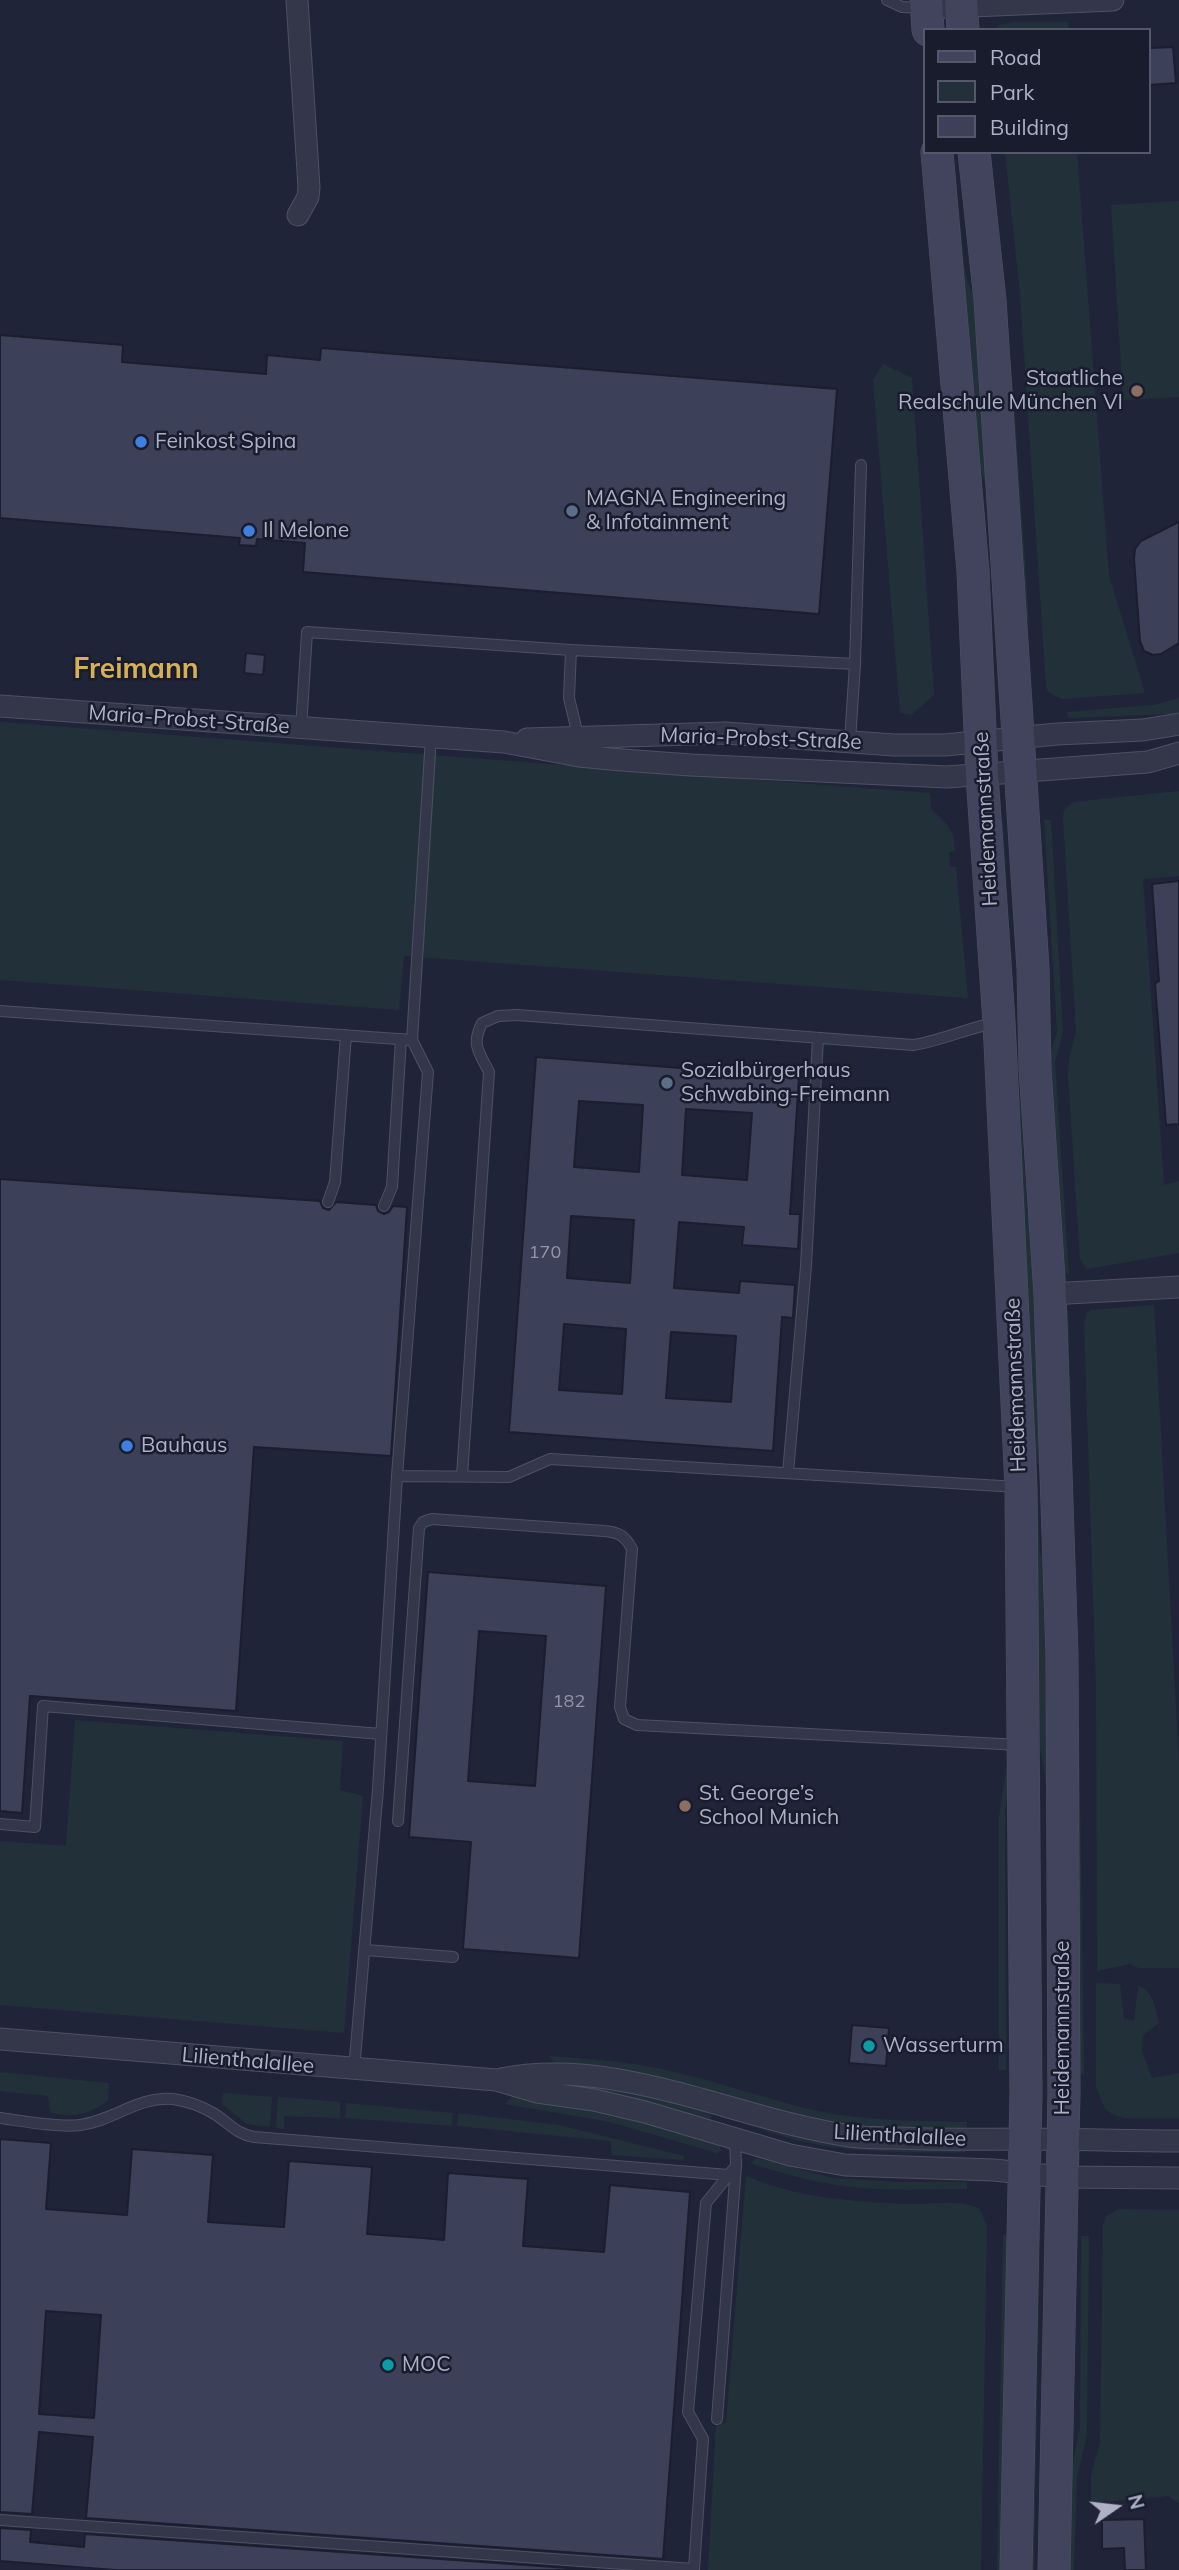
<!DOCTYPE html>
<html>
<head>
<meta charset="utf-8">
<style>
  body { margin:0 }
  #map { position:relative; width:1179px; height:2570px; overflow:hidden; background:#202438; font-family:Mulish,sans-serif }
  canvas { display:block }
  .legend { position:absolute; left:923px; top:28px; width:228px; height:126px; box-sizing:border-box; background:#191c2d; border:2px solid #55586a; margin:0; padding:9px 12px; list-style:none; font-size:21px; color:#aeb1c5 }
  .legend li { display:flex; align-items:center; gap:14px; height:35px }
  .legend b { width:35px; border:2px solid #55586a }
  .north { position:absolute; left:1081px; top:2472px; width:70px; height:70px; -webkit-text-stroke:5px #191c2d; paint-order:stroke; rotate:76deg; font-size:19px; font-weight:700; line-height:28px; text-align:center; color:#aeb1c5 }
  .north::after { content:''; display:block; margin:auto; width:24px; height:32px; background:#aeb1c5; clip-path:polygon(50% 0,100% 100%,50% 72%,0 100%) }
</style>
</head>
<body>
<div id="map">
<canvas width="1179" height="2570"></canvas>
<ul class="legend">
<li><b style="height:9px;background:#41445c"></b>Road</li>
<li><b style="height:19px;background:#223139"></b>Park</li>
<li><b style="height:19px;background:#3c4159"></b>Building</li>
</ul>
<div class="north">N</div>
</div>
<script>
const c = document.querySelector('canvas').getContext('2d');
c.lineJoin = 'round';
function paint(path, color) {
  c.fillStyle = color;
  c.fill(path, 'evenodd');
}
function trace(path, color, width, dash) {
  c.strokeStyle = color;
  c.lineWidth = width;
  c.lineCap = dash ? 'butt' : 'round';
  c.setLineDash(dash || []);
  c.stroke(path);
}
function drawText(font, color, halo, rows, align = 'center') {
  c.font = font + ' Mulish,sans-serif';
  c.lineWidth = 5;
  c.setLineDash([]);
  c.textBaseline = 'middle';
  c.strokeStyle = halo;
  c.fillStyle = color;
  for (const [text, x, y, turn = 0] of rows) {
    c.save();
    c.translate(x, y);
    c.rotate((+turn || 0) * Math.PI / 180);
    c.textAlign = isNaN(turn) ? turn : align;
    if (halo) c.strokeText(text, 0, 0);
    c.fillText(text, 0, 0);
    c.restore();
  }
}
const green = new Path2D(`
  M 1013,22 L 1068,22 L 1069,30 L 996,30 L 999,25 Z
  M 946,152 L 953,152 L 965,270 L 968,284 L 976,301 L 986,485 L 977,460 Z
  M 984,152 L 991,152 L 1013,388 L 1029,620 L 1021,620 Z
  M 1005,152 L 1077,152 L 1109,576 L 1145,693 L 1062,699 L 1048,692 L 1046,686 L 1020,294 Z
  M 1179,201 L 1179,397 L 1123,400 L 1111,205 Z
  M 883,364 L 912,378 L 934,695 L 911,715 L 900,713 L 873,380 Z
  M 1179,698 L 1179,712 L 1170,714 L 1068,718 L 1067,712 L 1154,705 Z
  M 0,722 L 930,793 L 931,809 C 947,825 954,827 955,851 L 949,852 L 950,867 L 956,867 L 968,998 L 404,956 L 399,1010 L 0,980 Z
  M 1179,791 L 1179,876 L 1143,879 L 1164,1185 L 1179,1181 L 1179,1253 L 1087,1269 L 1080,1259 L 1068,1076 L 1069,1060 L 1076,1031 L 1063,818 L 1064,810 L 1073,802 Z
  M 1044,820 L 1051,820 L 1063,1032 L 1055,1062 L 1069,1275 L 1064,1272 L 1048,1061 L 1057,1032 Z
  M 997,823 L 1003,823 L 1027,1211 L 1036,1238 L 1041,1464 L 1033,1463 Z
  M 1154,1305 L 1179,1763 L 1179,1968 L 1139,1968 L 1130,1964 L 1097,1971 L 1096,1687 L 1084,1322 L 1087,1313 L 1091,1310 Z
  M 1068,1309 L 1078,1655 L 1084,2074 L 1077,2074 L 1064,1316 Z
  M 1032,1505 L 1038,1505 L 1040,1552 L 1049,1578 L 1055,2074 L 1047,2073 L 1048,1816 L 1046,1781 L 1037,1731 Z
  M 75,1720 L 343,1741 L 340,1790 L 363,1796 L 344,2033 L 0,2005 L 0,1841 L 66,1846 Z
  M 1007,1763 L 1013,1766 L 1005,1810 L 1006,2070 L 999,2070 L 999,1817 Z
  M 1096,1983 L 1120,1984 L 1124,2019 L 1134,2020 L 1138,1986 C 1154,1991 1155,2008 1159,2023 L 1143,2035 L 1142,2051 L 1152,2078 L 1179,2073 L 1179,2118 L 1124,2118 L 1112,2114 L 1105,2109 L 1096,2087 Z
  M 549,2056 C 587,2059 624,2061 661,2069 C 719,2081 774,2103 833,2114 C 877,2121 921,2121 967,2122 L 967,2128 C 918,2128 870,2130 822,2121 C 765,2110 709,2088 652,2075 C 620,2069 588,2067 556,2064 Z
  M 0,2072 L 109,2083 L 108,2100 C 91,2114 72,2119 50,2112 L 48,2096 L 0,2091 Z
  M 599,2084 L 694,2105 L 711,2116 L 710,2120 L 706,2120 L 559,2085 Z
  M 223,2093 L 272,2097 L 270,2127 L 247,2124 L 222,2104 Z
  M 278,2097 L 340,2102 L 340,2118 L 284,2116 L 284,2129 L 276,2128 Z
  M 512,2097 L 607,2113 L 718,2142 L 722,2151 L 717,2153 L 610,2122 L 505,2104 Z
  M 346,2103 L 453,2113 L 452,2126 L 345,2118 Z
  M 458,2113 L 559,2125 L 684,2156 L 683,2160 L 612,2155 L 610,2141 L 457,2126 Z
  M 753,2121 L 967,2147 L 966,2152 C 900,2153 814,2154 752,2125 Z
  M 757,2158 L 833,2178 L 896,2182 L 967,2182 L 967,2189 C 932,2189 897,2191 862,2188 C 824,2185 787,2175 750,2163 Z
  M 746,2176 C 799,2198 847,2201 904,2204 C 929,2205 957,2199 979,2208 L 987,2226 L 981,2570 L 708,2570 L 716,2424 L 726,2423 Z
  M 1119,2209 L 1179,2210 L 1179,2504 L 1169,2496 L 1091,2503 L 1091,2476 L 1100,2442 L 1103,2224 L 1106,2216 Z
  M 1003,2235 L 1011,2236 L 1006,2570 L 997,2570 Z
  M 1031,2236 L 1040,2236 L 1034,2570 L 1028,2570 Z
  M 1081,2236 L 1089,2236 L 1087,2435 L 1077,2477 L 1074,2570 L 1067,2570 L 1070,2478 L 1080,2427 Z`);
const building = new Path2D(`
  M 1173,47 L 1176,83 L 1149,85 L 1149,48 Z
  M 0,335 L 123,345 L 122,362 L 266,374 L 267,355 L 320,360 L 321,348 L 837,389 L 819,614 L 303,572 L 305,543 L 257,539 L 256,546 L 239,545 L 240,538 L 0,518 Z
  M 1179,522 L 1179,643 L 1161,654 L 1153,655 L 1144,651 L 1140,641 L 1134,559 L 1135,549 L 1141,541 Z
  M 246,653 L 265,655 L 263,675 L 244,673 Z
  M 1179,881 L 1179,1124 L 1166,1125 L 1155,983 L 1159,981 L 1152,884 Z
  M 536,1057 L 799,1077 L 790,1214 L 800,1214 L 798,1249 L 742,1245 L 744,1227 L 679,1222 L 674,1288 L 739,1293 L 740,1281 L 795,1285 L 793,1318 L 782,1317 L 773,1451 L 509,1432 ZM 579,1101 L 643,1105 L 639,1172 L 574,1167 ZM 686,1109 L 752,1113 L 747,1180 L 682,1175 ZM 571,1216 L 634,1220 L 630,1283 L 567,1278 ZM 564,1324 L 626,1329 L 622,1394 L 559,1390 ZM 671,1332 L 736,1336 L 731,1402 L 666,1398 Z
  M 0,1179 L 320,1201 L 323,1208 L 329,1210 L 336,1202 L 376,1205 L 378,1211 L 384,1214 L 389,1212 L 393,1206 L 407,1207 L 391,1456 L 254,1447 L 236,1711 L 30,1696 L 22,1813 L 0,1811 Z
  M 428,1572 L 606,1586 L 579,1958 L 463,1949 L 471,1842 L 409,1837 ZM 479,1631 L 546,1636 L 535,1786 L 468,1781 Z
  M 852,2025 L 889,2028 L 886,2066 L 849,2063 Z
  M 0,2139 L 51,2143 L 46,2209 L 127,2215 L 132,2149 L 213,2155 L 208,2222 L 284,2227 L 289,2161 L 372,2167 L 367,2234 L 423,2238 L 444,2240 L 448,2173 L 528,2179 L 523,2246 L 604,2252 L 610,2185 L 690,2192 L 663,2559 L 86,2518 L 93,2437 L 39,2432 L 32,2514 L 0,2512 ZM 46,2311 L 101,2315 L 94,2418 L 39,2414 Z
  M 1144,2519 L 1146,2570 L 1125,2570 L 1124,2548 L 1102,2549 L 1102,2520 Z
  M 0,2528 L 31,2530 L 30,2542 L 84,2547 L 85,2534 L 596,2570 L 115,2570 L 0,2561 Z`);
const service = new Path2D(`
  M 887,0 L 902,7 L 924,8
  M 855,664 L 861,465
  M 301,729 L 307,632 L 571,650
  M 578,736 L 569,698 L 571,650 L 855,664 L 850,741
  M 0,1011 L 412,1040
  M 328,1202 L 335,1182 L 346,1035
  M 384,1206 L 392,1187 L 401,1039
  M 788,1473 L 806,1266 L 818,1038
  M 397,1476 L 509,1477 L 550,1459 L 1018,1487
  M 462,1476 L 489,1072 C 479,1052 471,1045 482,1023 L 498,1016 L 517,1015 L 913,1045 C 941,1041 967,1028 995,1023
  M 398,1821 L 419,1528 L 423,1522 L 432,1519 L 604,1531 C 619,1532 625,1536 632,1549 L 620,1707 L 624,1719 L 637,1725 L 1020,1745
  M 0,1824 L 35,1827 L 43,1706 L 381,1734
  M 366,1950 L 453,1957
  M 354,2070 L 378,1789 L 397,1476 L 428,1072 L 412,1040 L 431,737
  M 0,2118 C 22,2121 60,2128 80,2125 C 113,2121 138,2096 173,2099 C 187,2101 201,2106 213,2113 C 228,2122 236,2134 254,2137 L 729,2175
  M 717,2419 L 736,2166 L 735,2137
  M 0,2520 L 694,2569 L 703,2439 L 688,2412 L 706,2203 L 736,2166`);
const minor = new Path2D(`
  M 297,0 L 309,187 L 308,197 L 298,215
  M 926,8 L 1113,0
  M 0,706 L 504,742 L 579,756 L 622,760 L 691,765 L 947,777 L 1148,762 L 1179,753
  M 527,739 L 725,733 L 894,745 L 945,745 L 1057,734 L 1143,730 L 1179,724
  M 1050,1294 L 1179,1287
  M 0,2039 L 496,2080 L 537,2092 L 594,2100 L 645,2112 L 790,2155 L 845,2165 L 994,2170 L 1061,2177 L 1179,2178
  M 501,2079 C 617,2056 735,2119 850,2136 C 865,2138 882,2138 897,2138 C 940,2140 982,2139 1025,2139 C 1076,2139 1128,2141 1179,2141`);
const secondary = new Path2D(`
  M 926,0 L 928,30
  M 961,0 L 963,30
  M 937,152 L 973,571 L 982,775 L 999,1022 L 1021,1487 L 1026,2094 L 1016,2570
  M 974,152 L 990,300 L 1033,968 L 1035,1069 L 1050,1294 L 1062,1655 L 1064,2092 L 1054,2570`);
const markers = [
  [1137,391,7,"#8d6e63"],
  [141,442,7,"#3f7fe0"],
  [572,511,7,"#5c6f8a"],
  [249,531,7,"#3f7fe0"],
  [667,1083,7,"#5c6f8a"],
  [127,1446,7,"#3f7fe0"],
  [685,1806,7,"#8d6e63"],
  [869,2046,7,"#0f9aa8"],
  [388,2365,7,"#0f9aa8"]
];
const numberNames = [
  ["170",545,1253],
  ["182",569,1702]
];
const poiNames = [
  ["Staatliche",1123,379,"right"],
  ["Realschule München VI",1123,403,"right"],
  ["Feinkost Spina",155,442],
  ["MAGNA Engineering",586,499],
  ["& Infotainment",586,523],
  ["Il Melone",263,531],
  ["Sozialbürgerhaus",681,1071],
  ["Schwabing-Freimann",681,1095],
  ["Bauhaus",141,1446],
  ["St. George’s",699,1794],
  ["School Munich",699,1818],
  ["Wasserturm",883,2046],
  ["MOC",402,2365]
];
const streetNames = [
  ["Maria-Probst-Straße",189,720,4],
  ["Maria-Probst-Straße",761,739,2],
  ["Heidemannstraße",986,819,-93],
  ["Heidemannstraße",1016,1385,-92],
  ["Heidemannstraße",1063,2028,-90],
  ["Lilienthalallee",248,2061,5],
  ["Lilienthalallee",900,2136,3]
];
const districtNames = [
  ["Freimann",136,670]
];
paint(green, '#223139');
paint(building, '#3c4159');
trace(building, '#1b1e2f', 2);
trace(service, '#4e5163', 12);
trace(minor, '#4e5163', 23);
trace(secondary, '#4e5163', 33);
trace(service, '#343749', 10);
trace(minor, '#343749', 21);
trace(secondary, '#41445c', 32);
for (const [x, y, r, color] of markers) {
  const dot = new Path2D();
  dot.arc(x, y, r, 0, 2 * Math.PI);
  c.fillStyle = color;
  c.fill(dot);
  trace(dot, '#191c2d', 2.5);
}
drawText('18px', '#9295aa', null, numberNames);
drawText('21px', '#aeb1c5', '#191c2d', poiNames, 'left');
drawText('21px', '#aeb1c5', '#191c2d', streetNames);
drawText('bold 28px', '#d5b059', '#191c2d', districtNames);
</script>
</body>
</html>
